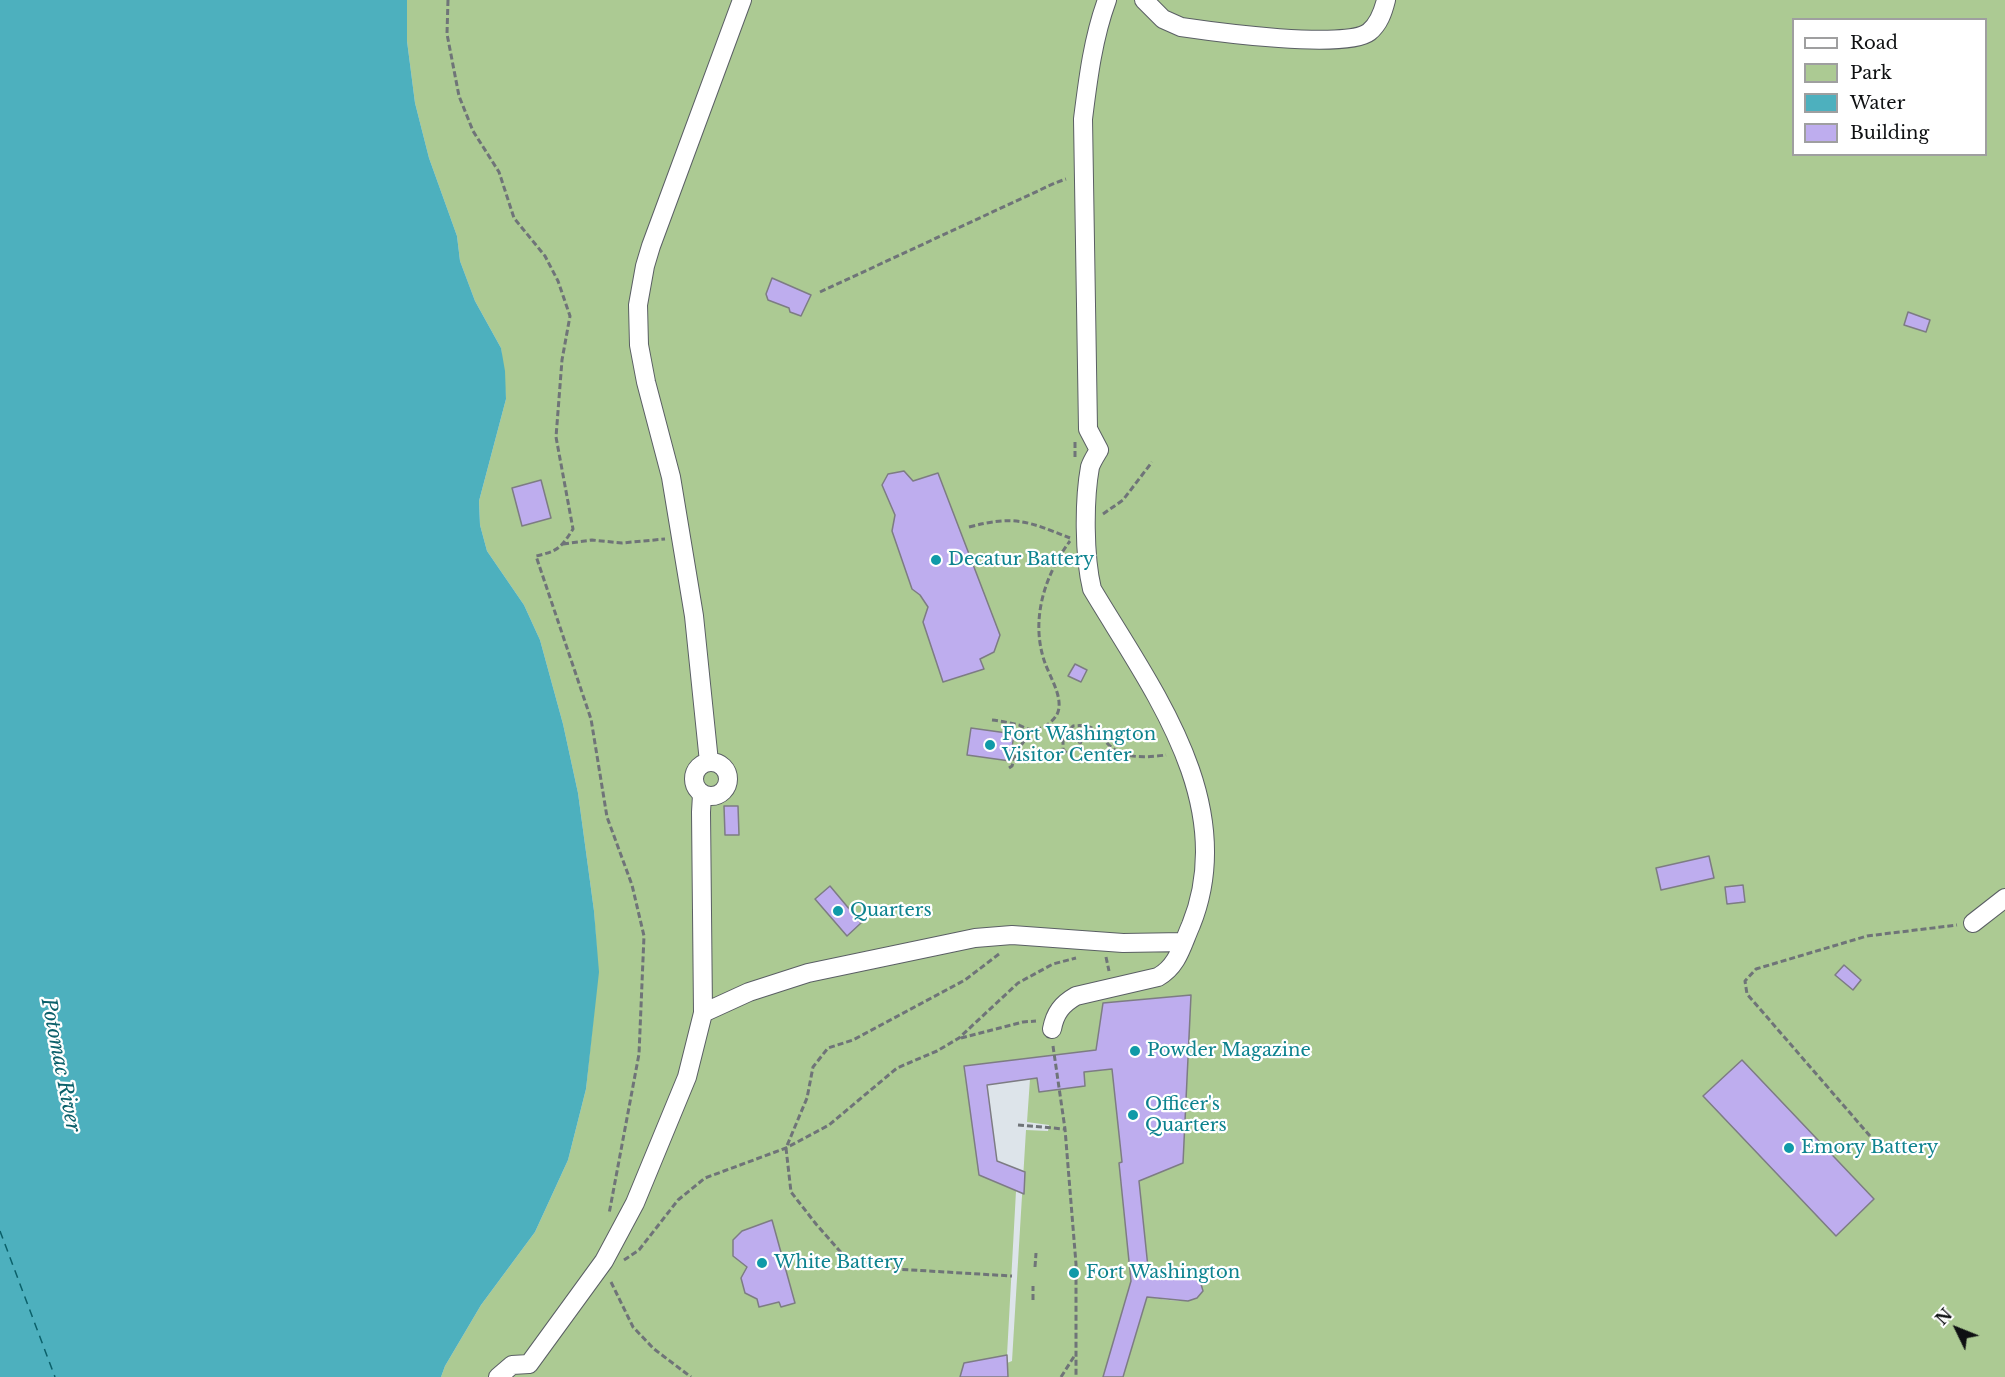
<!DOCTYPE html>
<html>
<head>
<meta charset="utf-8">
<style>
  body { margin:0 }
  #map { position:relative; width:2005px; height:1377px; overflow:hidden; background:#dde4ea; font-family:"Libre Baskerville",serif }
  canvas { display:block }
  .legend { position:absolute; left:1792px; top:18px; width:195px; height:138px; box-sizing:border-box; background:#fff; border:2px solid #9f9fa0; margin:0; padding:8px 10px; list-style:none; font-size:18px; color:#0e1012 }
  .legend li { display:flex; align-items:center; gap:12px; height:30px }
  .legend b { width:30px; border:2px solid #9f9fa0 }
  .north { position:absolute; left:1927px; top:1299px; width:60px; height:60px; -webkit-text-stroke:4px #fff; paint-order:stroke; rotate:313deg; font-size:16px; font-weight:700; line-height:24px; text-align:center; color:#0e1012 }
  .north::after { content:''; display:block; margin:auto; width:21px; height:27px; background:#0e1012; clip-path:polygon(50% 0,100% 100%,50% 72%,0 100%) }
</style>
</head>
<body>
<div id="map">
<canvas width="2005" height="1377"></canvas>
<ul class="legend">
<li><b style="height:8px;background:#fff"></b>Road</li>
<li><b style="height:16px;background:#acca93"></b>Park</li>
<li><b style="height:16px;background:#4db0be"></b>Water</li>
<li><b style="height:16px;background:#beadee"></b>Building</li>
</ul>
<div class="north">N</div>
</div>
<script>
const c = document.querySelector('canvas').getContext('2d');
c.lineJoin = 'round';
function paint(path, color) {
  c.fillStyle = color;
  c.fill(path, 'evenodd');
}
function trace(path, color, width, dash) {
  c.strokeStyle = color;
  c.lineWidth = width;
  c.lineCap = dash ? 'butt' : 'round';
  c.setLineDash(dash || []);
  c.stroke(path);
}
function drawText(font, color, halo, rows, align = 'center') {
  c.font = font + ' "Libre Baskerville",serif';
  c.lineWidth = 4.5;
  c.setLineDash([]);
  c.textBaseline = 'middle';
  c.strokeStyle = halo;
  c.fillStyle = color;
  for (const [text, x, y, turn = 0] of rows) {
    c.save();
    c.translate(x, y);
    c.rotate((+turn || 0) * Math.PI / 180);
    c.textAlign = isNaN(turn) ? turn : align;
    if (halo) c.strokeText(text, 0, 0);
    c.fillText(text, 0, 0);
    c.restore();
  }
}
const green = new Path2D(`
  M 407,0 L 2005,0 L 2005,1377 L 1123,1377 L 1147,1297 C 1166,1299 1190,1307 1203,1291 C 1195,1268 1168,1275 1149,1277 L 1139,1181 L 1183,1162 L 1191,995 L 1103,1003 L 1096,1050 L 964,1066 L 979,1175 L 1016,1191 L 1007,1355 L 965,1363 L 960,1377 L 441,1377 L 445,1366 L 481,1305 L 535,1232 L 568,1160 L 586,1089 L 598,972 L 594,911 L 578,793 L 563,724 L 540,640 L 524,605 L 487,551 L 480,525 L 479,501 L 506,399 L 501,348 L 475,301 L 460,261 L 457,236 L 429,158 L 415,103 L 407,41 ZM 1794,20 L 1986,20 L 1986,154 L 1794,154 Z
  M 1116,1069 L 1141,1153 L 1119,1163 L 1131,1281 L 1103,1377 L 1008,1377 L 1007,1363 L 1012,1361 L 1026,1130 L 1048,1131 L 1049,1125 L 1027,1122 L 1030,1079 L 1037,1078 L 1040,1092 L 1085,1086 L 1084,1072 Z`);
const water = new Path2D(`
  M 0,0 L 407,0 L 407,41 L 415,103 L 429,158 L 457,236 L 460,261 L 475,301 L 501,348 L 505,371 L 506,399 L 479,501 L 480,525 L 487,551 L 524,605 L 540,640 L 563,724 L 578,793 L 594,911 L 599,972 L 586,1089 L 568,1160 L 535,1232 L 481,1305 L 445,1366 L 441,1377 L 0,1377 Z`);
const ferry = new Path2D(`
  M 0,1231 L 55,1377`);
const building = new Path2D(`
  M 772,278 L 811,295 L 801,316 L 790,312 L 789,308 L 768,300 L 766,294 Z
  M 1908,312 L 1930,320 L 1926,332 L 1904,325 Z
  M 904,471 L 913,481 L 938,473 L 1000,635 L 994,652 L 980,659 L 984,669 L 943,682 L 923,622 L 928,607 L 920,595 L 912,589 L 892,531 L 895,515 L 882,485 L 888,474 Z
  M 541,480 L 551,518 L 522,526 L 512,488 Z
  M 1075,664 L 1087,670 L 1081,682 L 1068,676 Z
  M 971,728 L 1014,734 L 1010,761 L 967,755 Z
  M 724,806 L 738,806 L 739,835 L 725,835 Z
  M 1709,856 L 1714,878 L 1661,890 L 1656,868 Z
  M 1743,885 L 1745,902 L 1727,904 L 1725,887 Z
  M 830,886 L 861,923 L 847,936 L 815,899 Z
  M 1844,965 L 1861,980 L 1853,990 L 1835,975 Z
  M 1191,995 L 1183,1163 L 1139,1181 L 1149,1277 L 1180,1274 L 1194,1277 L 1201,1284 L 1203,1291 L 1197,1298 L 1188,1301 L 1147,1297 L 1123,1377 L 1103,1377 L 1131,1281 L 1119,1163 L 1122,1162 L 1112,1069 L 1084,1072 L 1085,1086 L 1039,1092 L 1037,1078 L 987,1085 L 997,1161 L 1025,1172 L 1024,1194 L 979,1175 L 964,1066 L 1096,1050 L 1103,1003 Z
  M 1742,1060 L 1874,1199 L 1836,1236 L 1703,1096 Z
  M 772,1220 L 795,1303 L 781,1307 L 779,1302 L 759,1307 L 757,1299 L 745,1293 L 741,1278 L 747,1267 L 733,1256 L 733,1240 L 742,1231 Z
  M 1007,1355 L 1008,1377 L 960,1377 L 964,1363 Z`);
const path = new Path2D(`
  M 448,0 L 447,34 L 459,96 L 473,131 L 499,172 L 514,218 L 545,256 L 558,281 L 570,316 L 562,360 L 556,437 L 573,529 C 561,548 558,551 536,556 L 591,719 L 607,817 L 632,885 L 644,936 L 639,1054 L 609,1214
  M 820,292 L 1055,183 L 1066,179
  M 1075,442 L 1075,457
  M 1103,514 L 1123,500 L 1152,462
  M 969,527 C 1015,515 1027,521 1070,538
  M 563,544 L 592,540 L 622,543 L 665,539
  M 992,720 C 1001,721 1010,723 1019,725 C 1023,727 1028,730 1032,730 C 1042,730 1055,721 1058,712 C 1063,697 1050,677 1045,663 C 1030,621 1044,576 1070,541
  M 1047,725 L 1063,737 L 1082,743
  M 1116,751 C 1094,759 1080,770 1063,749 L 1063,737 L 1073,726 C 1100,723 1097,737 1115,750 C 1128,759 1151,757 1166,755
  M 1009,768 L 1012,766 L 1017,751 L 1032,730
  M 999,954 L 965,980 L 853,1040 L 828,1048 L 813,1067 L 807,1098 L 786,1148 L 791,1192 L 816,1224 L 844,1256 L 862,1267 L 1012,1276
  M 1106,957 L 1109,971
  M 961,1038 L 1023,1022 L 1036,1021
  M 1053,1046 L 1065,1129 L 1076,1264 L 1076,1377
  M 1018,1125 L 1064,1129
  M 1870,1136 L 1747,994 L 1745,981 L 1756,969 L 1867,936 L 1957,925
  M 624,1260 L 639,1250 L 678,1200 L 705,1178 L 786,1148 L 829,1125 L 897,1068 L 937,1051 L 959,1038 L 1018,983 L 1053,964 L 1076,958
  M 1035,1267 L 1036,1253
  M 611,1282 L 633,1327 L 654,1349 L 691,1377
  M 1033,1300 L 1033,1286
  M 1061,1377 L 1075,1355`);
const minor = new Path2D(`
  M 1144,0 L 1163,19 L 1181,27 C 1215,32 1346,50 1369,32 C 1379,24 1383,12 1386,0
  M 709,762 L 694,616 L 671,477 L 646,382 L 639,345 L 638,305 L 645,266 L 651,246 L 742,0
  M694 779a17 17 0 1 1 34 0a17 17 0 1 1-34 0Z
  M 1973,923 L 2005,898
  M 703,1013 L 749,992 L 808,973 L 975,938 L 1012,935 L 1123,943 L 1184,942
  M 1052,1029 C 1055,1013 1062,1004 1076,996 L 1158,977 C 1178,966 1182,945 1191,925 C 1240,803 1151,688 1092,589 C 1084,556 1084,500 1090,467 C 1092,461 1096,455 1099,450 L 1088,429 L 1083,119 C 1088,79 1093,38 1107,0
  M 529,1364 L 604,1261 L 635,1203 L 687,1077 L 703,1013 L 701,812 L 702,795
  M 498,1377 L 512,1365 L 529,1364`);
const markers = [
  [936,560,6,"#0f9aa8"],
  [990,745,6,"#0f9aa8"],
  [838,911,6,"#0f9aa8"],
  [1135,1051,6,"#0f9aa8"],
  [1133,1115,6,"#0f9aa8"],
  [1789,1148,6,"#0f9aa8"],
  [762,1263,6,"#0f9aa8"],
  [1074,1273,6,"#0f9aa8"]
];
const cultureNames = [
  ["Decatur Battery",948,560],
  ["Fort Washington",1002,735],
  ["Visitor Center",1002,756],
  ["Quarters",850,911],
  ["Powder Magazine",1147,1051],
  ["Officer's",1145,1105],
  ["Quarters",1145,1126],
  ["Emory Battery",1801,1148],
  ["White Battery",774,1263],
  ["Fort Washington",1086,1273]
];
const waterNames = [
  ["Potomac River",60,1065,79]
];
paint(green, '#acca93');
paint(water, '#4db0be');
trace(ferry, '#0b606a', 1.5, [8, 6]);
paint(building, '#beadee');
trace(building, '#7d7c83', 1.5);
trace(minor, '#5a5f64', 20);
trace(path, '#6f7478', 3, [6, 3]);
trace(minor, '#fff', 18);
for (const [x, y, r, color] of markers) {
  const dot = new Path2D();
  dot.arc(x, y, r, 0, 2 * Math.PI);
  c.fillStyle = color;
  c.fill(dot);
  trace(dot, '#fff', 2);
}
drawText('18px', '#0d838f', '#fff', cultureNames, 'left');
drawText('italic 20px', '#0b606a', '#fff', waterNames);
</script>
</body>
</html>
